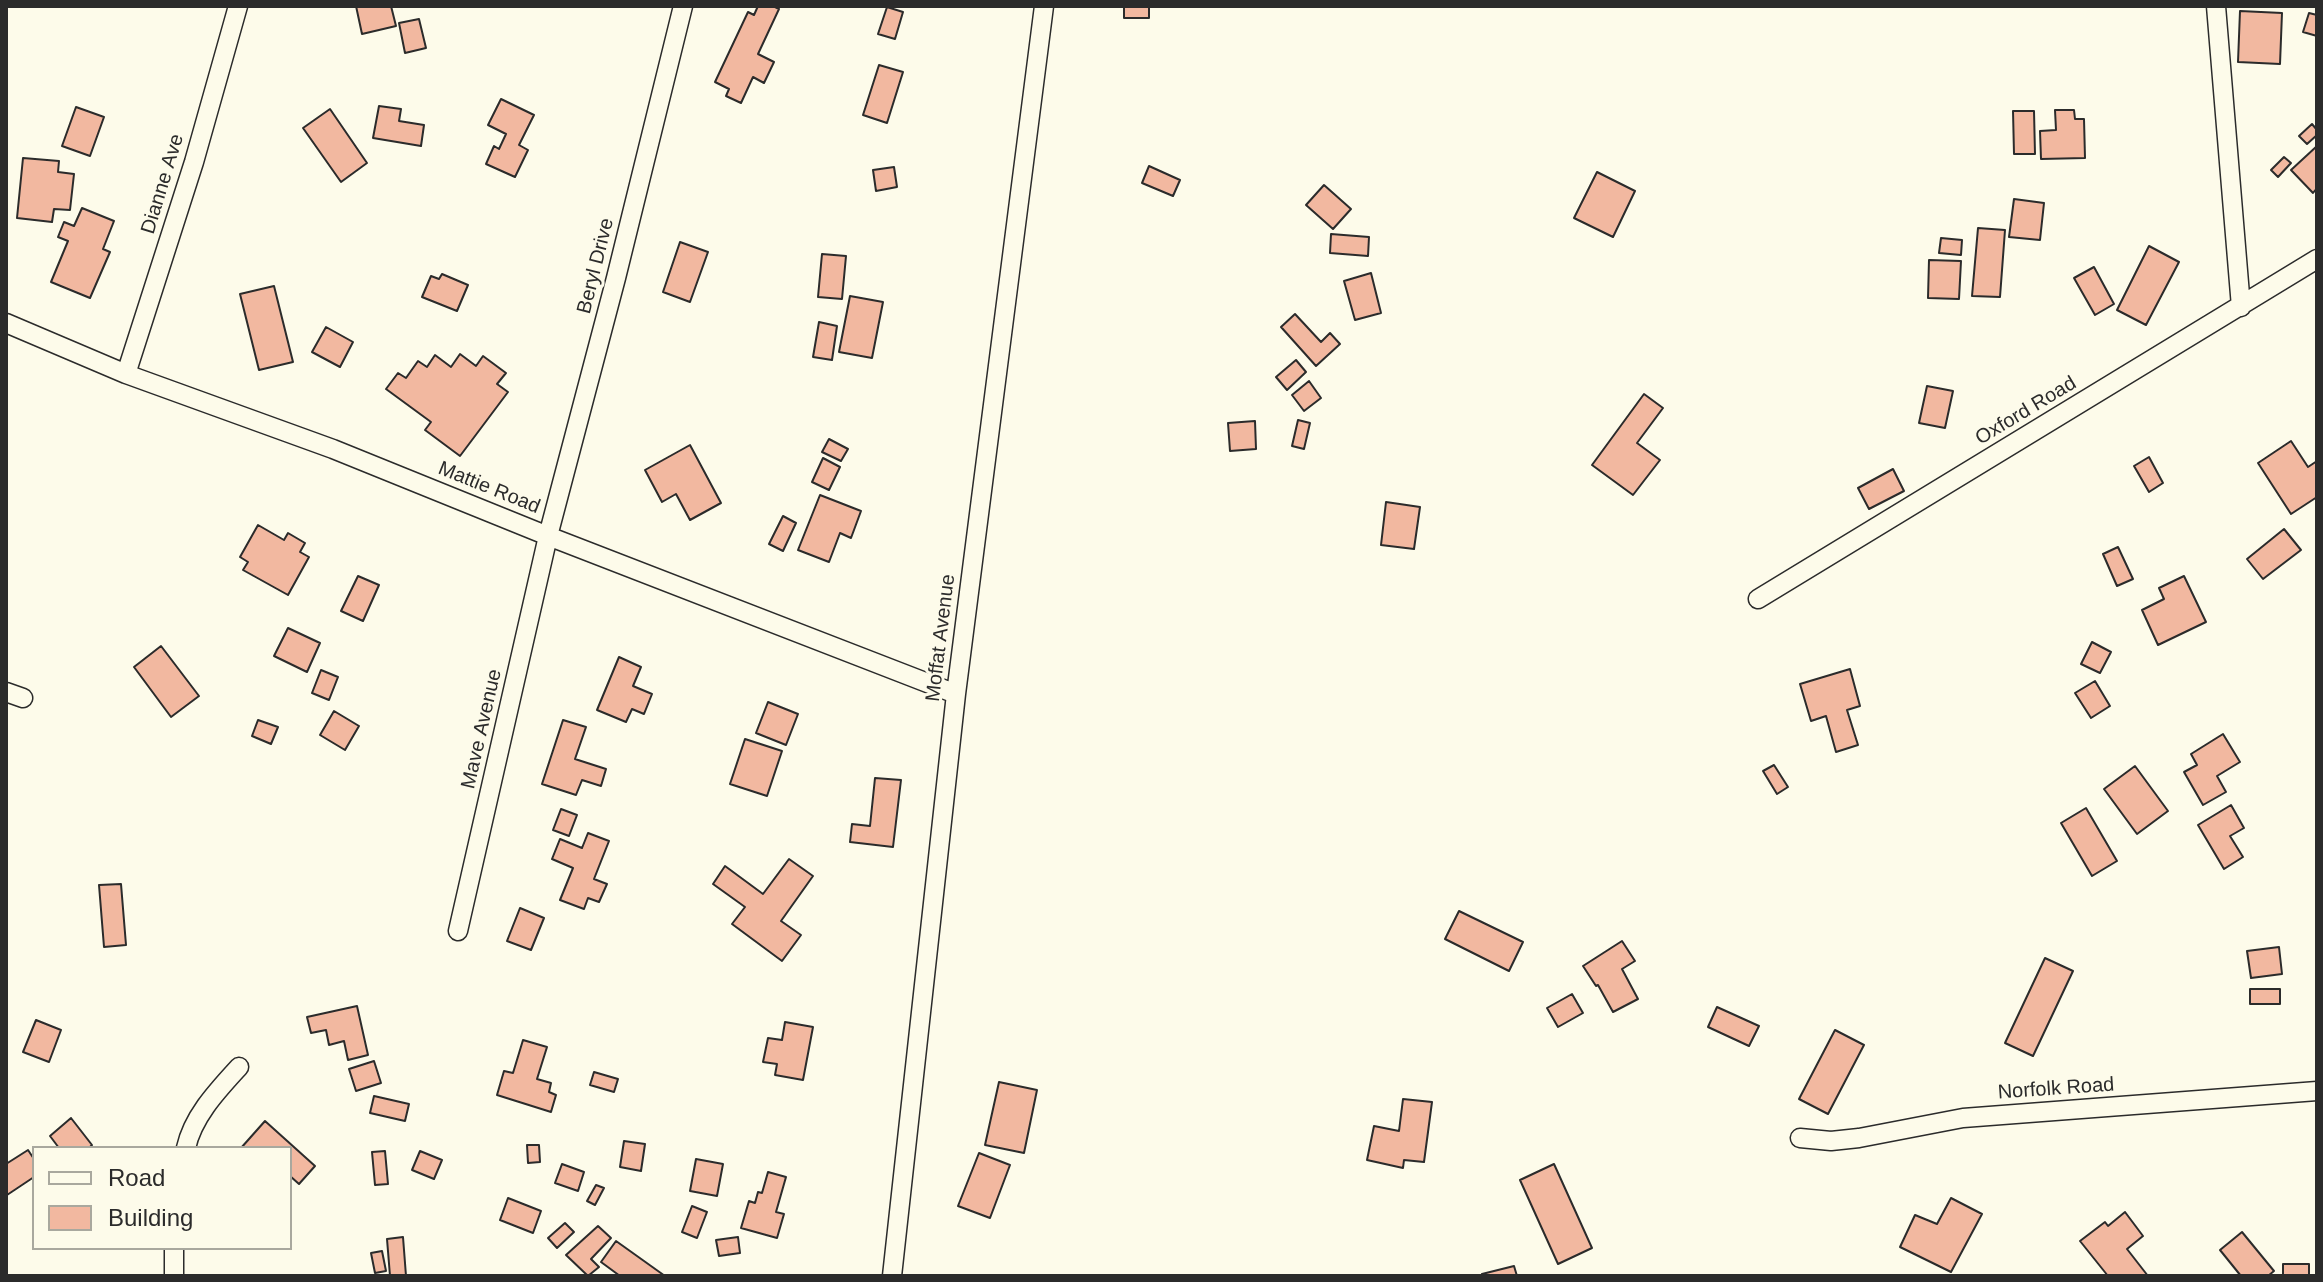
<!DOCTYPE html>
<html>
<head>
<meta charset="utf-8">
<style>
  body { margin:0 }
  #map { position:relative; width:2323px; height:1282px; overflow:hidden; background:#fdfbea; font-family:Arial,sans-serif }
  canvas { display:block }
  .frame { position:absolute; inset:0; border:8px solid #2b2b2b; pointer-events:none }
  .legend { position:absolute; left:32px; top:1146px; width:260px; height:104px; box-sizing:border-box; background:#fdfbea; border:2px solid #a9a89e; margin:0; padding:10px 14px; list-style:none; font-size:24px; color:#2b2b2b }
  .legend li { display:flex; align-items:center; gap:16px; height:40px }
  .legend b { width:40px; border:2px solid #a9a89e }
</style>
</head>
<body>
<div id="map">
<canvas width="2323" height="1282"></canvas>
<div class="frame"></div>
<ul class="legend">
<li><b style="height:10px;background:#fdfbea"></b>Road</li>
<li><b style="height:22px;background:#f2b8a0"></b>Building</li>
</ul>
</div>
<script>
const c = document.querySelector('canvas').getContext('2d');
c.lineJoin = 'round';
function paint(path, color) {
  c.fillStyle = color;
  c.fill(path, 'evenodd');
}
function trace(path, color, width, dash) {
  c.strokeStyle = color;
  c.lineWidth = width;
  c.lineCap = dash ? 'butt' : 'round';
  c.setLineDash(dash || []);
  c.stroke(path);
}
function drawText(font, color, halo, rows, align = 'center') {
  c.font = font + ' Arial,sans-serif';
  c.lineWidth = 6;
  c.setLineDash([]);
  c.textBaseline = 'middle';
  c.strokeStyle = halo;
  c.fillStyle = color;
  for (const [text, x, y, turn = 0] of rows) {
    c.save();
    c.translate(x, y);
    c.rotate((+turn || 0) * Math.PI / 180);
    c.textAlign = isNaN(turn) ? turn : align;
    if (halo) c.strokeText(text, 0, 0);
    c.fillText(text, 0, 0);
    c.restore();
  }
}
const building = new Path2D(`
  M 356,6 L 391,6 L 396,26 L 362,34 Z
  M 758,6 L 773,6 L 779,9 L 758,54 L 774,62 L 764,83 L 753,77 L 741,103 L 726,96 L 729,89 L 715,82 L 748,12 L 754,15 Z
  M 1124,6 L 1149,6 L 1149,18 L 1124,18 Z
  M 887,7 L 903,12 L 895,39 L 878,34 Z
  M 2240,11 L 2282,13 L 2280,64 L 2238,62 Z
  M 2309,13 L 2317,15 L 2317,36 L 2303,32 Z
  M 419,19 L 426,48 L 405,53 L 399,23 Z
  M 879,65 L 903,72 L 887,123 L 863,115 Z
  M 501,99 L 534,115 L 519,145 L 528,150 L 515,177 L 486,164 L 494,146 L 499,149 L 506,134 L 488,125 Z
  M 379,106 L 401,109 L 399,121 L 424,125 L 421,146 L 373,138 Z
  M 76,107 L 104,117 L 90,156 L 62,146 Z
  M 330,109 L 367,163 L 341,182 L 303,128 Z
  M 2055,110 L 2074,110 L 2075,119 L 2084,119 L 2085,158 L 2041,159 L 2040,131 L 2056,130 Z
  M 2013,111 L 2034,111 L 2035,154 L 2014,154 Z
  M 2312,124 L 2317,130 L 2317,135 L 2307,144 L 2299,136 Z
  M 2317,146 L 2317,188 L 2313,193 L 2291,170 Z
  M 2284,157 L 2291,163 L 2278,177 L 2271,170 Z
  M 23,158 L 59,161 L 58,172 L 74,174 L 70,210 L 54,209 L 52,222 L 17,218 Z
  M 1149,166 L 1180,180 L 1173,196 L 1142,183 Z
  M 894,167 L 897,187 L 876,191 L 873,170 Z
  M 1597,172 L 1635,191 L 1613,237 L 1574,218 Z
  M 1324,185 L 1351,209 L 1333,229 L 1306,205 Z
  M 2014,199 L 2044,203 L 2040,240 L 2009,237 Z
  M 82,208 L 114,221 L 103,249 L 110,252 L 90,298 L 51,282 L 68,241 L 58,237 L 64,222 L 74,226 Z
  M 1978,228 L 2005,230 L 2000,297 L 1972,296 Z
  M 1331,234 L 1369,237 L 1368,256 L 1330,253 Z
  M 1941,238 L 1962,240 L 1961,255 L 1939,253 Z
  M 680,242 L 708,252 L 690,302 L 663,292 Z
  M 2149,246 L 2179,262 L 2146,325 L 2117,310 Z
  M 822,254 L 846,256 L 842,299 L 818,297 Z
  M 1929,260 L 1961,261 L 1959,299 L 1928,298 Z
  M 2094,267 L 2114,304 L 2095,315 L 2074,278 Z
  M 1371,273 L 1381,313 L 1355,320 L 1344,281 Z
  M 442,274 L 468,285 L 457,311 L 422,297 L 431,276 L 439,279 Z
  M 274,286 L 293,362 L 259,370 L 240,294 Z
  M 850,296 L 883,302 L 872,358 L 839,352 Z
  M 1295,314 L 1321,342 L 1330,333 L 1340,344 L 1316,366 L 1281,327 Z
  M 819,322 L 837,326 L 832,360 L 813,357 Z
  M 326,327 L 353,342 L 340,367 L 312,352 Z
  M 460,354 L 476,366 L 483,356 L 506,373 L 497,384 L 508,392 L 460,456 L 425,430 L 431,422 L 386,389 L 398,373 L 406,378 L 418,361 L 427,367 L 435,355 L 451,367 Z
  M 1296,360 L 1306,372 L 1287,390 L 1276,377 Z
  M 1309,381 L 1321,398 L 1304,411 L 1292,395 Z
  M 1927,386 L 1953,391 L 1945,428 L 1919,423 Z
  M 1644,394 L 1663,408 L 1637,443 L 1660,460 L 1633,495 L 1592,465 Z
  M 1298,420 L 1310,423 L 1304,449 L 1292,446 Z
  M 1255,421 L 1256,449 L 1230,451 L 1228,423 Z
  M 829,439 L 848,449 L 841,461 L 822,452 Z
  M 2291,441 L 2308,467 L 2317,461 L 2317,497 L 2291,514 L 2258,463 Z
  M 690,445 L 721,503 L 690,520 L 676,494 L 662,502 L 645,470 Z
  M 2149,457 L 2163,483 L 2149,492 L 2134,466 Z
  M 823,458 L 840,467 L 829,490 L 812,482 Z
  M 1893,469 L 1904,491 L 1869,509 L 1858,488 Z
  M 820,495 L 861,511 L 851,538 L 840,533 L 829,562 L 798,550 Z
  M 1386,502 L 1420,507 L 1414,549 L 1381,545 Z
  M 783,516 L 796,523 L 783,551 L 769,544 Z
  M 258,525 L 284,540 L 288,533 L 305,543 L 300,552 L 309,557 L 288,595 L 243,570 L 248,562 L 240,557 Z
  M 2284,529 L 2301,550 L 2263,579 L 2247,559 Z
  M 2118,547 L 2133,579 L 2117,586 L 2103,554 Z
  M 358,576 L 379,585 L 363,621 L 341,611 Z
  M 2184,576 L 2206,622 L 2158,645 L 2142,610 L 2164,599 L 2159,588 Z
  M 288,628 L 320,643 L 307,672 L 274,656 Z
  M 2092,642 L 2111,652 L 2100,673 L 2081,664 Z
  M 161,646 L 199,696 L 171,717 L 134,667 Z
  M 619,657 L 641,667 L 633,686 L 652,694 L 644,714 L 632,709 L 626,722 L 597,710 Z
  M 1850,669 L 1860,706 L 1847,710 L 1858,745 L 1836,752 L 1826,716 L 1811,721 L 1800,684 Z
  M 321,670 L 338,677 L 329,700 L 312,693 Z
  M 2095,681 L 2110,706 L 2091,718 L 2075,693 Z
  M 768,702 L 798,714 L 786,745 L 756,733 Z
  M 334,711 L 359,726 L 345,750 L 320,735 Z
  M 258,720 L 278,727 L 271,744 L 252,736 Z
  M 563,720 L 586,727 L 575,759 L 606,769 L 601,786 L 582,780 L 576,795 L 542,784 Z
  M 2223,734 L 2240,762 L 2217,776 L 2226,792 L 2203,805 L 2184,772 L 2197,765 L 2191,754 Z
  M 745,739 L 782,751 L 767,796 L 730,784 Z
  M 1774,765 L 1788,787 L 1777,794 L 1763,771 Z
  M 2135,766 L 2168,811 L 2137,834 L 2104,789 Z
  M 875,778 L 901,780 L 893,847 L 850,842 L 852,824 L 870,826 Z
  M 2231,805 L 2244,828 L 2230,836 L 2243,857 L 2224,869 L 2198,825 Z
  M 2086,808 L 2117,861 L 2092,876 L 2061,823 Z
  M 561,809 L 577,815 L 569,836 L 553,830 Z
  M 588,833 L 609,841 L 594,879 L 607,884 L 599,902 L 588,898 L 584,909 L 560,900 L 573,868 L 552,859 L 560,839 L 582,848 Z
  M 789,859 L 813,876 L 781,921 L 801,935 L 782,961 L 732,924 L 745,907 L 713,884 L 725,866 L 763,894 Z
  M 121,884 L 126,945 L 104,947 L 99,885 Z
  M 520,908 L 544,918 L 531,950 L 507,941 Z
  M 1459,911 L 1523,942 L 1509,971 L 1445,939 Z
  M 1622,941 L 1635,961 L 1622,969 L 1638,999 L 1613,1012 L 1598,985 L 1596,986 L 1583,966 Z
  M 2279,947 L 2282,974 L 2251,978 L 2247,951 Z
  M 2045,958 L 2073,971 L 2033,1056 L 2005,1043 Z
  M 2250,989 L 2280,989 L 2280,1004 L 2250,1004 Z
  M 1572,994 L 1583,1013 L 1558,1027 L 1547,1008 Z
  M 357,1006 L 368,1055 L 348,1060 L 344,1041 L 329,1045 L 326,1030 L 311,1033 L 307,1017 Z
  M 1717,1007 L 1759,1026 L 1749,1046 L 1708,1027 Z
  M 36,1020 L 61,1030 L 49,1062 L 23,1052 Z
  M 785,1022 L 813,1027 L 803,1080 L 775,1075 L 777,1064 L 763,1062 L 768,1038 L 782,1040 Z
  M 1835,1030 L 1864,1045 L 1828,1114 L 1799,1099 Z
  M 523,1040 L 547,1047 L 537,1079 L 551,1083 L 549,1092 L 556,1095 L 551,1112 L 497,1095 L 504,1071 L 513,1073 Z
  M 374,1061 L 381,1083 L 356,1091 L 349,1069 Z
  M 594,1072 L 618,1079 L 614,1092 L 590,1085 Z
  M 999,1082 L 1037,1090 L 1024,1153 L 985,1145 Z
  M 374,1096 L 409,1104 L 405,1121 L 370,1113 Z
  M 1403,1099 L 1432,1102 L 1424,1162 L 1404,1160 L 1403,1168 L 1367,1160 L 1374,1126 L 1399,1131 Z
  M 71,1118 L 92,1145 L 89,1148 L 59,1148 L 50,1136 Z
  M 265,1121 L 315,1166 L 299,1184 L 290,1176 L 290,1148 L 241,1148 Z
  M 624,1141 L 645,1144 L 641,1171 L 620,1167 Z
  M 527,1145 L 539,1145 L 540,1162 L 528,1163 Z
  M 28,1150 L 34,1159 L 34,1177 L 7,1195 L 6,1164 Z
  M 385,1151 L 388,1184 L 375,1185 L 372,1152 Z
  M 420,1151 L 442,1160 L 434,1179 L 412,1170 Z
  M 979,1153 L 1010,1165 L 990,1218 L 958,1206 Z
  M 696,1159 L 723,1164 L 717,1196 L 690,1191 Z
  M 562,1164 L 584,1172 L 578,1191 L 555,1183 Z
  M 1554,1164 L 1592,1248 L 1558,1264 L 1520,1180 Z
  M 768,1172 L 786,1177 L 776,1212 L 784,1214 L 777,1238 L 741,1228 L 749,1201 L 755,1203 L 758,1192 L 762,1193 Z
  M 596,1185 L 604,1188 L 595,1205 L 587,1201 Z
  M 508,1198 L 541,1211 L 533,1233 L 500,1220 Z
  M 1951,1198 L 1982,1214 L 1951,1272 L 1900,1247 L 1915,1215 L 1937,1224 Z
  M 692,1206 L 707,1212 L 697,1238 L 682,1232 Z
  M 2125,1212 L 2143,1236 L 2127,1249 L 2148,1276 L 2108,1276 L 2080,1241 L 2105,1222 L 2108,1226 Z
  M 565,1223 L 574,1232 L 557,1248 L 548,1238 Z
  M 598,1226 L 611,1238 L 591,1259 L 599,1267 L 588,1276 L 566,1255 Z
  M 2242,1232 L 2274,1271 L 2268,1276 L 2241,1276 L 2220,1250 Z
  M 403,1237 L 406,1276 L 390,1276 L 387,1239 Z
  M 738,1237 L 740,1253 L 719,1256 L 716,1240 Z
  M 616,1241 L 665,1276 L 620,1276 L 601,1262 Z
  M 382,1251 L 386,1271 L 375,1273 L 371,1253 Z
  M 2283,1264 L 2309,1264 L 2309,1276 L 2283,1276 Z
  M 1514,1266 L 1517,1276 L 1483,1276 L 1482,1274 Z`);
const street = new Path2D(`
  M 2216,6 L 2241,307
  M 6,323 L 126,374 L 333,449 L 548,536 L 956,694
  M 126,374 L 194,162 L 238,6
  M 1758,599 L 2317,259
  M 6,692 L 23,698
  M 458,931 L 548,536 L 616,278 L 683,6
  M 1800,1138 L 1831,1141 L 1859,1138 L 1963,1118 L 2317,1091
  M 186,1148 C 193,1116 218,1090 239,1067
  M 174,1276 L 174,1248
  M 892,1276 L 956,694 L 1044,6`);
const streetNames = [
  ["Dianne Ave",163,184,-73],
  ["Beryl Drive",596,266,-76],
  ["Oxford Road",2026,411,-31],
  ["Mattie Road",489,488,22],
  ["Moffat Avenue",941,638,-83],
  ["Mave Avenue",482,729,-77],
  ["Norfolk Road",2056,1089,-4]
];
paint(building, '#f2b8a0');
trace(building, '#2b2b2b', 2);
trace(street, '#2b2b2b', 21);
trace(street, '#fdfbea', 18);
drawText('20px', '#2b2b2b', '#fdfbea', streetNames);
</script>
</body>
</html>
